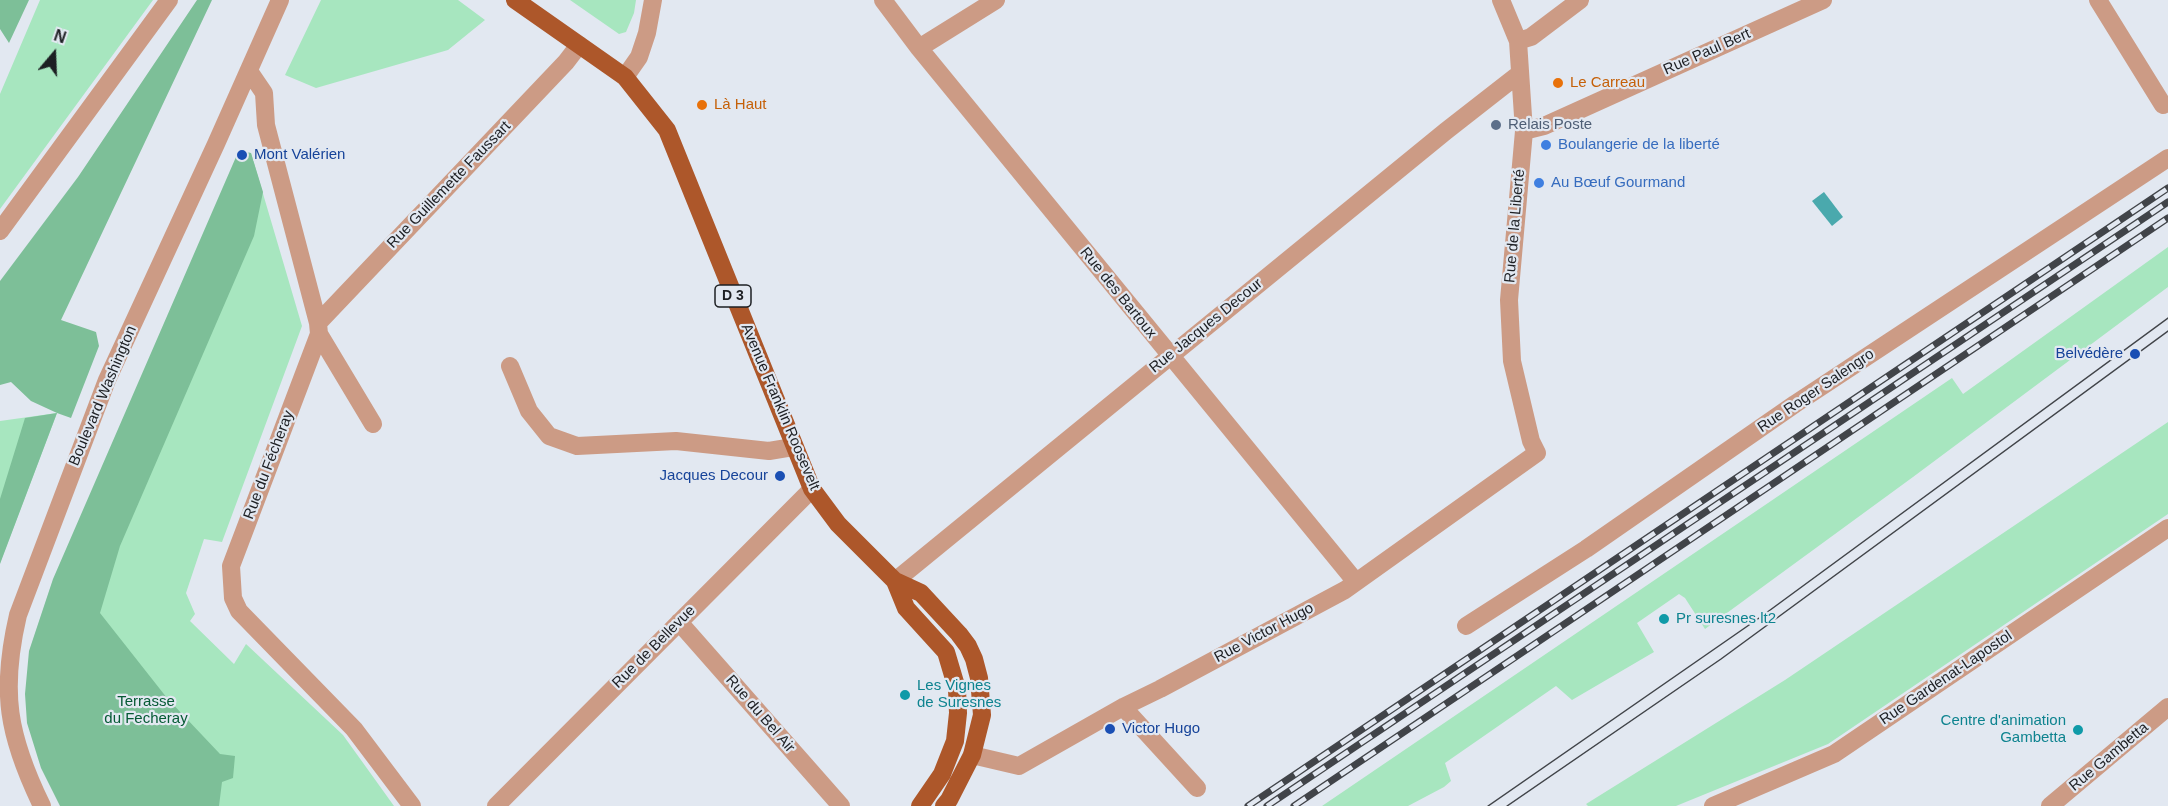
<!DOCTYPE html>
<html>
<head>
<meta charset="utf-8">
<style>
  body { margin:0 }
  #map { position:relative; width:2168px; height:806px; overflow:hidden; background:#e2e8f1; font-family:Helvetica,sans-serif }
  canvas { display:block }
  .north { position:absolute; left:24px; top:24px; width:60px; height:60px; -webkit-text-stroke:4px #e2e8f1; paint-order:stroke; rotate:19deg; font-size:16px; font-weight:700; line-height:24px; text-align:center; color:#1d1f23 }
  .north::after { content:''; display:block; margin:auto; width:21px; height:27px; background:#1d1f23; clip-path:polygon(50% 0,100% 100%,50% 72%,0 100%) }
</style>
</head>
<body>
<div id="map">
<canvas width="2168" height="806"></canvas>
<div class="north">N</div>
</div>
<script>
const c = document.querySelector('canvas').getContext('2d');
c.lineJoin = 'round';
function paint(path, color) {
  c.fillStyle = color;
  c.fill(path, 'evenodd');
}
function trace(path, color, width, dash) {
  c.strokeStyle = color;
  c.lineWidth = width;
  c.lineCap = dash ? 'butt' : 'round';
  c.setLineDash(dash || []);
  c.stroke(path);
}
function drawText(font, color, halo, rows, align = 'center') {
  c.font = font + ' Helvetica,sans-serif';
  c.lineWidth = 4.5;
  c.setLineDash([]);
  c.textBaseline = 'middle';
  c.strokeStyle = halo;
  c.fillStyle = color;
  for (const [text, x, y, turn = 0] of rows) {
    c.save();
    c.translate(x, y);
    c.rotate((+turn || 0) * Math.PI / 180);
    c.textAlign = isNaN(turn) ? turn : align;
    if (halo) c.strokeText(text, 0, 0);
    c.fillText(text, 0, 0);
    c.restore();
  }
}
const green = new Path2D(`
  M 40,0 L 153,0 L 0,209 L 0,94 Z
  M 321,0 L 458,0 L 485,20 L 448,50 L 316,88 L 285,75 Z
  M 570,0 L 636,0 L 634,13 L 626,32 L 619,34 Z
  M 251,153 L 302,326 L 222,542 L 204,539 L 186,593 L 195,614 L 190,621 L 234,664 L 246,644 L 343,735 L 394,806 L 86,806 L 106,489 Z
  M 2168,247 L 2168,287 L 1913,477 L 1705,629 L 1685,598 L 1679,594 L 1637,623 L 1654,652 L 1572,700 L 1556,686 L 1445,763 L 1451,781 L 1444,787 L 1408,806 L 1322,806 L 1952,378 L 1963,394 Z
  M 57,413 L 0,563 L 0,564 L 0,421 Z
  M 2168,422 L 2168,514 L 1828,744 L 1676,806 L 1588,806 L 1586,804 L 1785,680 Z`);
const forest = new Path2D(`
  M 0,0 L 29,0 L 9,43 L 0,29 Z
  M 197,0 L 212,0 L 61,320 L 96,332 L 99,346 L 71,418 L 57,413 L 0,564 L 0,499 L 25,418 L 57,413 L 31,401 L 11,382 L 0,385 L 0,281 L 78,177 Z
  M 239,150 L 251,153 L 263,192 L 254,236 L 120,546 L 100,613 L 167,698 L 220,754 L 235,756 L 233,778 L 222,782 L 219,806 L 60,806 L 41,768 L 27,723 L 25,694 L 29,651 L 53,579 Z`);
const water = new Path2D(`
  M 1824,192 L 1843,217 L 1832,226 L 1812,201 Z`);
const minor = new Path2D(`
  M 883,0 L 919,48 L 1356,582
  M 2098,0 L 2163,105
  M 1518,41 L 1531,37 L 1580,0
  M 919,48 L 996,0
  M 249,71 L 264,93 L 266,125 L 318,323 L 319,334 L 231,566 L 233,598 L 239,611 L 354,729 L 412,806
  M 625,77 L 639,57 L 647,33 L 653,0
  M 1524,131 L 1544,126 L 1823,0
  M 0,231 L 169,0
  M 318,323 L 566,62 L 579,45
  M 319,334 L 373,424
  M 510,366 L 529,411 L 549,436 L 577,446 L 676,441 L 769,451 L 793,447
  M 895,581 L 1446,131 L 1519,74
  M 679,622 L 841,806
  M 1466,626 L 1586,549 L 1795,404 L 2168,158
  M 1123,707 L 1197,788
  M 972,755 L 1019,766 L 1123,707 L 1160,689 L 1345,590 L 1537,453 L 1531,441 L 1512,361 L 1509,300 L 1524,131 L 1518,41 L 1501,0
  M 42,806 C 8,736 0,692 18,615 L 107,380 L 216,144 L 280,0
  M 496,806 L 812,489
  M 1713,806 L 1834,754 L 2168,528
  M 2050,806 L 2168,707`);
const major = new Path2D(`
  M 515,0 L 625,77 L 667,130 L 812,489 L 838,524 L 895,581 L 921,593 L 959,634 L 968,646 L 974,659 L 979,678 L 982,715 L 972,755 L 949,800 L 944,806
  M 895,581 L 906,608 L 946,652 L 957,689 L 958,713 L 955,741 L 942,774 L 920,806`);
const tram = new Path2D(`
  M 1488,806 L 1762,616 L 2168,318
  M 1507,806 L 1721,659 L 2168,331`);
const rail = new Path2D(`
  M 1248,806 L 2168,188
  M 1267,806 L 2168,202
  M 1294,806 L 2168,218`);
const markers = [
  [1558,83,6,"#e8710a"],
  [702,105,6,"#e8710a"],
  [1496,125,6,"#5c6f8a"],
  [1546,145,6,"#3f7fe0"],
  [242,155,6,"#1a4fb4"],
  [1539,183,6,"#3f7fe0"],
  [2135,354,6,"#1a4fb4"],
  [780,476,6,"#1a4fb4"],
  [1664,619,6,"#0f9aa8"],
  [905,695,6,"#0f9aa8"],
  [1110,729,6,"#1a4fb4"],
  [2078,730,6,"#0f9aa8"]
];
const shields = [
  [733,296,36]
];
const shieldNames = [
  ["D 3",733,296]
];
const streetNames = [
  ["Rue Paul Bert",1707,52,-24],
  ["Rue Guillemette Faussart",449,185,-46],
  ["Rue de la Liberté",1515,226,-85],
  ["Rue des Bartoux",1118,293,51],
  ["Rue Jacques Decour",1206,326,-39],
  ["Rue Roger Salengro",1816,391,-34],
  ["Boulevard Washington",103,396,-67],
  ["Avenue Franklin Roosevelt",780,407,67],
  ["Rue du Fécheray",269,465,-69],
  ["Rue Victor Hugo",1264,633,-28],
  ["Rue de Bellevue",654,647,-45],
  ["Rue Gardenat-Lapostol",1946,678,-34],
  ["Rue du Bel Air",760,714,49],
  ["Rue Gambetta",2109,757,-40]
];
const foodNames = [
  ["Le Carreau",1570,83],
  ["Là Haut",714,105]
];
const serviceNames = [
  ["Relais Poste",1508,125]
];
const shopNames = [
  ["Boulangerie de la liberté",1558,145],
  ["Au Bœuf Gourmand",1551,183]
];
const transitNames = [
  ["Mont Valérien",254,155],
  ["Belvédère",2123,354,"right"],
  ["Jacques Decour",768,476,"right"],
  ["Victor Hugo",1122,729]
];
const cultureNames = [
  ["Pr suresnes lt2",1676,619],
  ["Les Vignes",917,686],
  ["de Suresnes",917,703],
  ["Centre d'animation",2066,721,"right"],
  ["Gambetta",2066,738,"right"]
];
const parkNames = [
  ["Terrasse",146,702],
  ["du Fecheray",146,719]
];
paint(green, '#a7e6bf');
paint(forest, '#7dbf98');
paint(water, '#4aa9ad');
trace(minor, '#cc9b85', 18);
trace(major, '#ad572a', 18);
trace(tram, '#414449', 1.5);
trace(rail, '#414449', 7);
trace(rail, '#e2e8f1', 4.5, [14]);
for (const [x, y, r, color] of markers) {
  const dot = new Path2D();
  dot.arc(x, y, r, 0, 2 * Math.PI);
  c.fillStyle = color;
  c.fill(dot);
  trace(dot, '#e2e8f1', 2);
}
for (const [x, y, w] of shields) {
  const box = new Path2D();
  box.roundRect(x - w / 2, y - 11, w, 22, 4.5);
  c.fillStyle = '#e2e8f1';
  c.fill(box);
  trace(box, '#1d1f23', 1.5);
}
drawText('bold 14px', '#1d1f23', null, shieldNames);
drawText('15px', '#1d1f23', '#e2e8f1', streetNames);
drawText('15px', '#c56008', '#e2e8f1', foodNames, 'left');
drawText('15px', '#4e5e75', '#e2e8f1', serviceNames, 'left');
drawText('15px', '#366cbe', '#e2e8f1', shopNames, 'left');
drawText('15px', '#164399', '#e2e8f1', transitNames, 'left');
drawText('15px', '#0d838f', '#e2e8f1', cultureNames, 'left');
drawText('15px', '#065a35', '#e2e8f1', parkNames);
</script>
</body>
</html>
